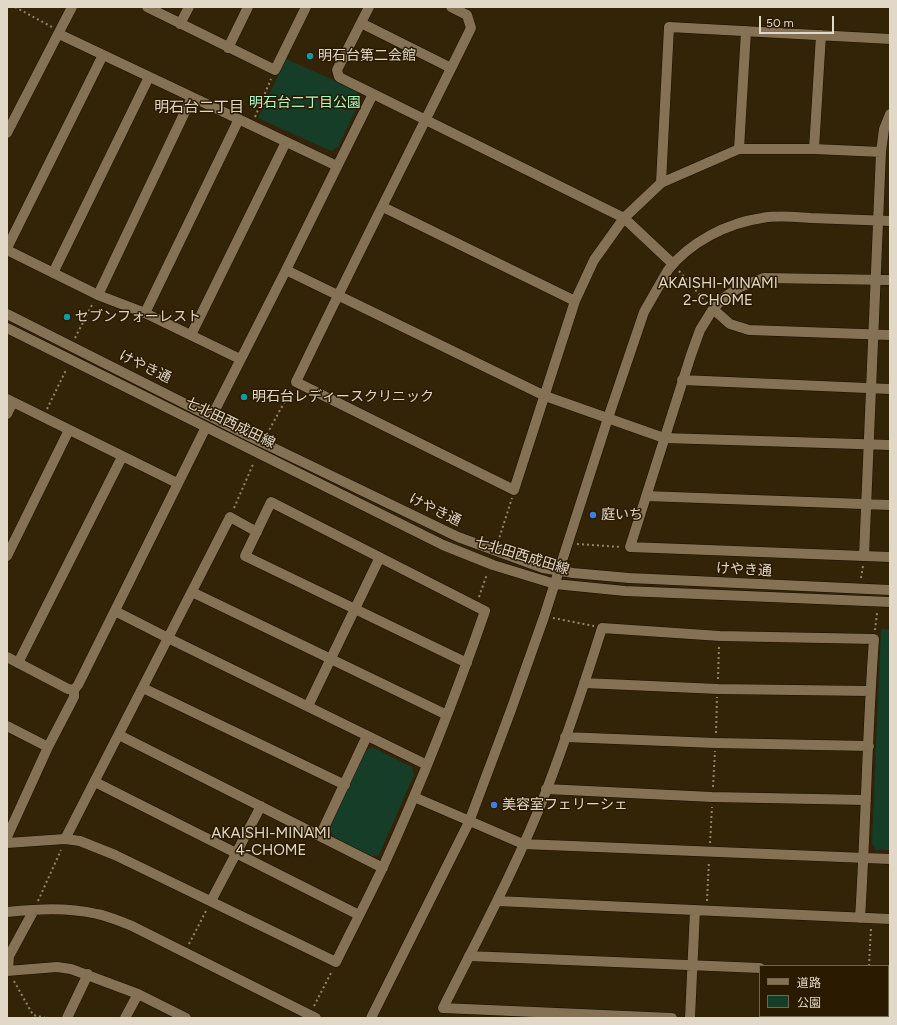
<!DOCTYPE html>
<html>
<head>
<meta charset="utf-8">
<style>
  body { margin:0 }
  #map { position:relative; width:897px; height:1025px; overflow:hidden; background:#342407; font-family:Figtree,"Noto Sans JP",sans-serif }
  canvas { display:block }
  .frame { position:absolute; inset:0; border:8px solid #e2d8c8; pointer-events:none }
  .legend { position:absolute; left:759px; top:965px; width:130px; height:52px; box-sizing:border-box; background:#291a00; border:1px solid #736650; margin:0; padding:5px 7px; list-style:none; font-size:12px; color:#e2d8c8 }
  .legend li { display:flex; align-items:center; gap:8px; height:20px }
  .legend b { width:20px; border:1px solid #736650 }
  .scale { position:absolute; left:759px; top:16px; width:75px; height:18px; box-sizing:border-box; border:2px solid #e2d8c8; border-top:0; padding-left:5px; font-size:12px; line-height:14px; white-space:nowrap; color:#e2d8c8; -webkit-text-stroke:3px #291a00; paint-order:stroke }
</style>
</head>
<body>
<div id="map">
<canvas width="897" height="1025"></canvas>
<div class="frame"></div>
<ul class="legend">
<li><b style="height:5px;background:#857255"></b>道路</li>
<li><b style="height:11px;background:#153d27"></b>公園</li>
</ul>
<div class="scale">50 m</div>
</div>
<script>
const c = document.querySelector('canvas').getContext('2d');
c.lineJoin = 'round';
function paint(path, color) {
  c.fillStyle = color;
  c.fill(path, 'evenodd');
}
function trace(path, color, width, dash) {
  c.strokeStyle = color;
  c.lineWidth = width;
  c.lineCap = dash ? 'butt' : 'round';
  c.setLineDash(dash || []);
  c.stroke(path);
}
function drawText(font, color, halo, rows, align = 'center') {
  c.font = font + ' Figtree,"Noto Sans JP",sans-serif';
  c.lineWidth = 3;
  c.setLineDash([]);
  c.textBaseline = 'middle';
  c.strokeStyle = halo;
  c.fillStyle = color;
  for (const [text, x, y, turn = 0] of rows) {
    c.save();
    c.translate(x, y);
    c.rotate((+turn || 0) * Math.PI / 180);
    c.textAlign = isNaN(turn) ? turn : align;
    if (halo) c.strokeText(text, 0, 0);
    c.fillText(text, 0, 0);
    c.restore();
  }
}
const green = new Path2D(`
  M 286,59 L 356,90 L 361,99 L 338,147 L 331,151 L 258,118 Z
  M 881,629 L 890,630 L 890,850 L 876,850 L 872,843 Z
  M 372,747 L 412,767 L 414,775 L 379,855 L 371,856 L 335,838 L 329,829 L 363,753 Z`);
const path = new Path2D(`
  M 15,7 L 52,27
  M 255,117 L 271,79
  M 679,271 L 706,302
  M 75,338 L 93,303
  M 47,409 L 66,370
  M 267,434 L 291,390
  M 234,508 L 254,462
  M 498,542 L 512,498
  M 577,544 L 621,547
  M 861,578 L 863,566
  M 479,597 L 487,574
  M 553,618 L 594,626
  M 875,630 L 877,613
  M 718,679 L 719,645
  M 716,733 L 717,697
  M 713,787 L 715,751
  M 710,843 L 712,807
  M 38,901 L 61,850
  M 707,901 L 709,861
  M 189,944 L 207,909
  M 869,966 L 871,927
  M 14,981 L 33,1015 L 46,1018
  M 314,1006 L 332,971
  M 866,1018 L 866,1016`);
const minor = new Path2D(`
  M 147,7 L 275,70 L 306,7
  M 369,7 L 337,70 L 339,77 L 624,218 L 673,264
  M 451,7 L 467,15 L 471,28 C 413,146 353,263 296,382 L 514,490 L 575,301 L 594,260 L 624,218 L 661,183 L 739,149 L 814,149 L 881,152
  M 361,23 L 451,68
  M 180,24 L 189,7
  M 59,34 L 192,97 L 337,166
  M 228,48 L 248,7
  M 7,133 L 72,7
  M 739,149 L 746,31
  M 814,149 L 821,35
  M 661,183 L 669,27 L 890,39
  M 383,207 L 575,301
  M 7,248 L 103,55
  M 7,250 L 98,295 L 145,313 L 240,359
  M 286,270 L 545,396 L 664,438 L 890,445
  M 53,273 L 149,77
  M 890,280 L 764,278 L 740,287 L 725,297 L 713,309 L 700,330 L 691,355 L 630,547 L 890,557
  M 98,295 L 192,97
  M 713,309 L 730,324 L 749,330 L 890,335
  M 145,313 L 239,119
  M 7,314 L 255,439 L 458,537 L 543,568 L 573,573 L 629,578 L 890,590
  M 7,328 L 443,545 L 493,565 L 555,584 L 625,591 L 890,602
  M 191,335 L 286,142
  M 682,380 L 890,389
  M 7,399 L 177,483
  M 7,414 L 13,402
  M 212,416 L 286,270 L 373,94
  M 646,496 L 890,505
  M 7,556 L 69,430
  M 864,556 L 881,152 L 884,129 L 890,114
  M 192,592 L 447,715
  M 115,611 L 168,638 L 427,765
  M 7,657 L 68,689 L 74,690 L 78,685 L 206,427
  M 18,663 L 122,457
  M 584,683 L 718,689 L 870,691
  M 143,688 L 345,785
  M 308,706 L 379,559
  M 7,726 L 48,747
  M 119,735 L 383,868
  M 565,737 L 715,743 L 869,746
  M 95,782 L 359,915
  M 546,789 L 712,797 L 866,800
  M 414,797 L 523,844 L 890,859
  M 320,836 L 367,736
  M 7,837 L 48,747 L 74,697 L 74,690
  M 65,839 L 230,517 L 257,532
  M 7,843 L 65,839 L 80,841 L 115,855 L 336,962 C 351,931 368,899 383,867 C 421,784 455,698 485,611 L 271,502 L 245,556 L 467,663
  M 211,901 L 261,806
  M 497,901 L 890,919
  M 7,912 C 37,909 67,907 97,914 C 109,916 121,922 132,926 L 316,1018
  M 469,956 L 760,968
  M 7,971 L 57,967 L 71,969 L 138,994 L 186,1018
  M 8,971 L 9,956 L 34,910
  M 888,973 L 890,974
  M 67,1018 L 88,974
  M 125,1018 L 138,994
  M 371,1018 L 469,822 L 511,710 L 544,617 L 608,418 L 644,312 L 668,270 C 690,242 727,223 762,218 C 778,215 795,217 811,218 C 837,219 864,220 890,221
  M 672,1018 L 443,1008 C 479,936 518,864 547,789 C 567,736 585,682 602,628 L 720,636 L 874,639 C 867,732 866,825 860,918
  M 690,1018 L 695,910`);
const markers = [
  [310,56,4,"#0f9aa8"],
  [67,317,4,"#0f9aa8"],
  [244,397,4,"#0f9aa8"],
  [593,515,4,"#3f7fe0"],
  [494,805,4,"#3f7fe0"]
];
const poiNames = [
  ["明石台第二会館",318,56],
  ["セブンフォーレスト",75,317],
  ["明石台レディースクリニック",252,397],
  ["庭いち",601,515],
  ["美容室フェリーシェ",502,805]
];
const parkNames = [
  ["明石台二丁目公園",305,103]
];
const streetNames = [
  ["けやき通",145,367,26],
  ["七北田西成田線",230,423,26],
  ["けやき通",435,510,26],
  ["七北田西成田線",522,556,17],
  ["けやき通",744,570,3]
];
const neighbourhoodNames = [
  ["明石台二丁目",199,108],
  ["AKAISHI-MINAMI",718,284],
  ["2-CHOME",718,301],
  ["AKAISHI-MINAMI",271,834],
  ["4-CHOME",271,851]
];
paint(green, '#153d27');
trace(minor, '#190d00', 11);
trace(path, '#92856f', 2, [2, 3]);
trace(minor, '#857255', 10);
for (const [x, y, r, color] of markers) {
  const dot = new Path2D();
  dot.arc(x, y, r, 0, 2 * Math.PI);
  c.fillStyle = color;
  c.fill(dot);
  trace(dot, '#291a00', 1.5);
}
drawText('14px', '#e2d8c8', '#291a00', poiNames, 'left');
drawText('14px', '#aef8ca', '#291a00', parkNames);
drawText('14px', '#e2d8c8', '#291a00', streetNames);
drawText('15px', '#e2d8c8', '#291a00', neighbourhoodNames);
</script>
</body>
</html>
